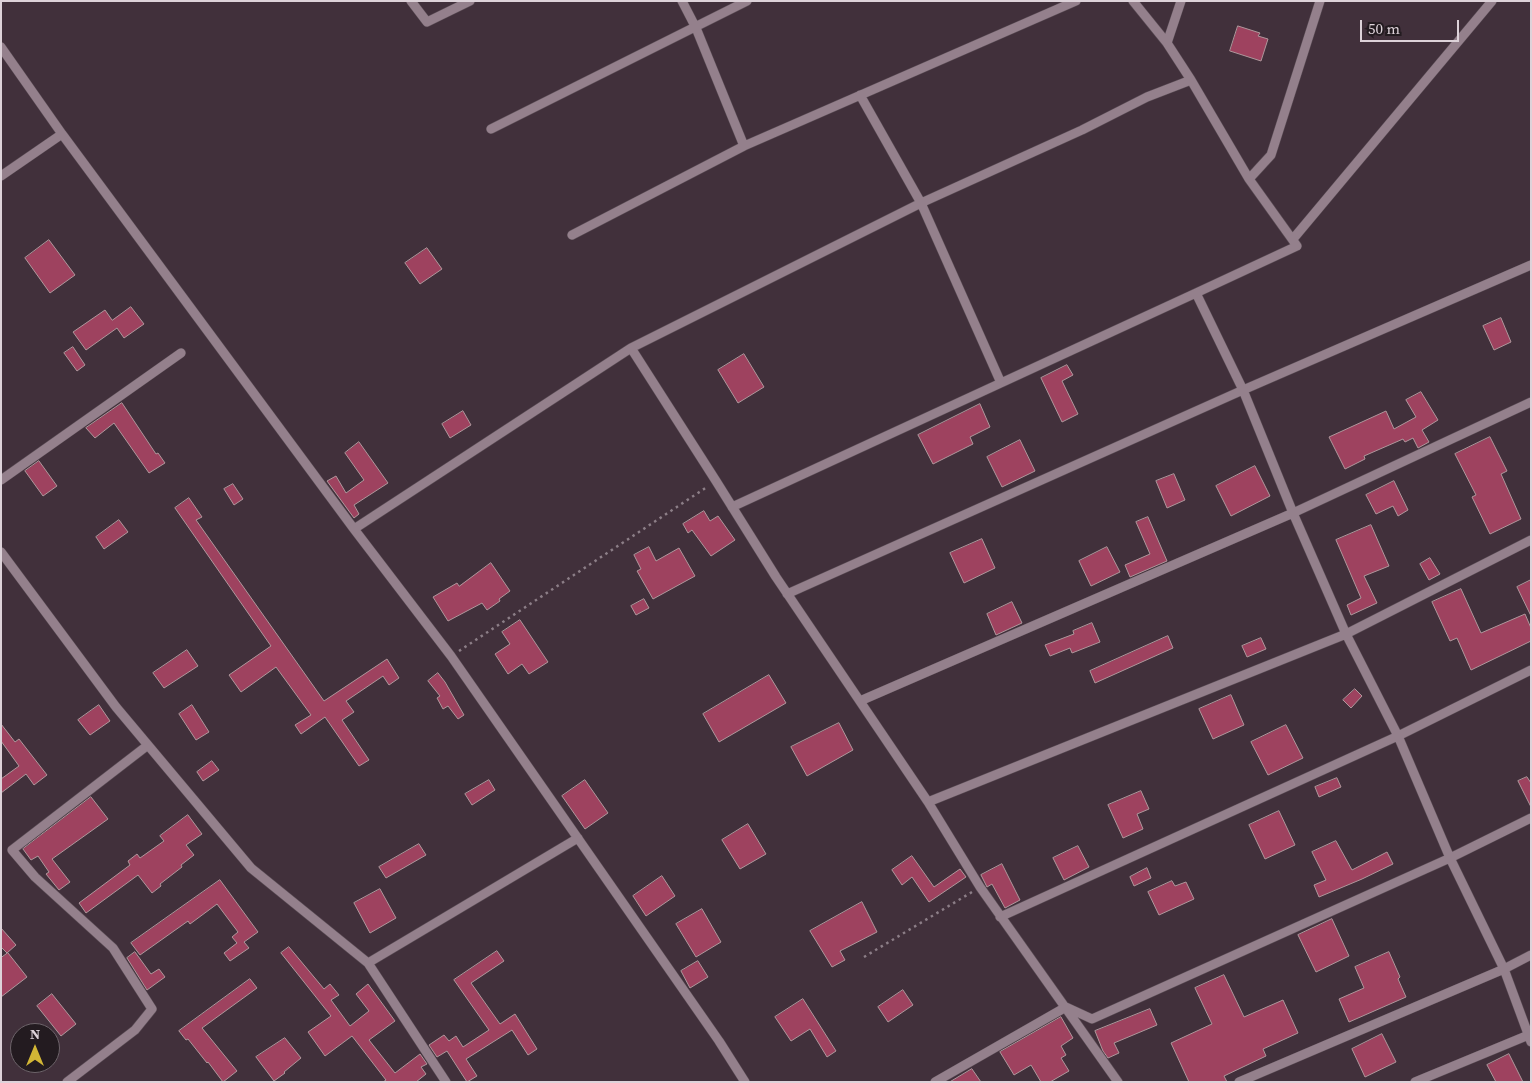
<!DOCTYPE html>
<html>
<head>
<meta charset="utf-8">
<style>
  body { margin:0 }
  #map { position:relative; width:1532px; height:1083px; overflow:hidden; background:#41303b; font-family:"Source Serif 4",serif }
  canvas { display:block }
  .frame { position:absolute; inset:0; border:2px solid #ddd2d9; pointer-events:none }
  .north { position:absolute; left:10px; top:1023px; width:50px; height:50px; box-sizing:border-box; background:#231b20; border:1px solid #6d646a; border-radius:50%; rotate:0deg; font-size:14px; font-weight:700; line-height:20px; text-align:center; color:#ddd2d9 }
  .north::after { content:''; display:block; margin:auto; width:18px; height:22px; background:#d2b635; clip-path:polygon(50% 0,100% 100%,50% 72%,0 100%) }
  .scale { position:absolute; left:1360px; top:20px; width:99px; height:22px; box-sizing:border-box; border:2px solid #ddd2d9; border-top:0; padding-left:6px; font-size:15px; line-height:18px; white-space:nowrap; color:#ddd2d9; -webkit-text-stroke:4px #231b20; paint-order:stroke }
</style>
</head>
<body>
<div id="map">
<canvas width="1532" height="1083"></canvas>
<div class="frame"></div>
<div class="north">N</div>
<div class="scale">50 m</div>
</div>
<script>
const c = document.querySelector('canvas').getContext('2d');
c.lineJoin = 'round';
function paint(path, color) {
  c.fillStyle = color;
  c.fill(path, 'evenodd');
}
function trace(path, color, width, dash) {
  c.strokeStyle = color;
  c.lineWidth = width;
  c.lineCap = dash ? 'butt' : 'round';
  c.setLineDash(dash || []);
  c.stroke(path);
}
const building = new Path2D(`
  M 1238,26 L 1260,33 L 1258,36 L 1268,39 L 1261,61 L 1230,51 Z
  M 49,240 L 75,275 L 50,293 L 25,258 Z
  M 427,248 L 442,269 L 420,284 L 405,263 Z
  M 131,307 L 144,324 L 124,338 L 117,328 L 86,350 L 73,332 L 105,310 L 112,320 Z
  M 1501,318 L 1511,342 L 1494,350 L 1483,326 Z
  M 73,347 L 85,365 L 77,371 L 64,353 Z
  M 744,354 L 764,387 L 738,403 L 718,370 Z
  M 1067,365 L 1073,375 L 1062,381 L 1078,414 L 1062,422 L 1041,378 Z
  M 1421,392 L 1438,420 L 1422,430 L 1429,442 L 1418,448 L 1413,438 L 1405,442 L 1403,439 L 1364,456 L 1365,459 L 1345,469 L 1329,437 L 1386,411 L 1394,429 L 1416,417 L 1406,400 Z
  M 122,403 L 156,454 L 158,453 L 165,463 L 149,473 L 114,423 L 95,438 L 86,428 Z
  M 980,404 L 990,427 L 970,437 L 973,444 L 933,464 L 918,435 Z
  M 463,411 L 471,425 L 450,438 L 442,424 Z
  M 1490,437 L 1507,471 L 1501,474 L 1521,519 L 1490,534 L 1472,497 L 1476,495 L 1455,454 Z
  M 1020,440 L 1035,471 L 1002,487 L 987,457 Z
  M 359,442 L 388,483 L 354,505 L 359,514 L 354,518 L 327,481 L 336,476 L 346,493 L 364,480 L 345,453 Z
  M 39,461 L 57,486 L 43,496 L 25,471 Z
  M 1255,466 L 1270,496 L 1231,516 L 1216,486 Z
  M 1174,474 L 1185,500 L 1167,508 L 1156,481 Z
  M 1394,481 L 1408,510 L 1398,516 L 1393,506 L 1376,514 L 1366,495 Z
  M 233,484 L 243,499 L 234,505 L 224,489 Z
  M 189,498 L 202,517 L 196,520 L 324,701 L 387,659 L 399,678 L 389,685 L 383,676 L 346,701 L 354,712 L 342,720 L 369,760 L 359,766 L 325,717 L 301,734 L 295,725 L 311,715 L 276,667 L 241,692 L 229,675 L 271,646 L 175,508 Z
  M 704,511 L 710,521 L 718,516 L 735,540 L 711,556 L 692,530 L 688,533 L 683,524 Z
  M 1148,517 L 1167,561 L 1130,577 L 1125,565 L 1150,554 L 1136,522 Z
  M 119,520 L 128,532 L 104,549 L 96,537 Z
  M 1371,525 L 1389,566 L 1364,576 L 1377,603 L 1351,615 L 1347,605 L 1361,598 L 1336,540 Z
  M 982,539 L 995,568 L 964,583 L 950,553 Z
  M 649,547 L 656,561 L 679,548 L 695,576 L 653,599 L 637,571 L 641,569 L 634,555 Z
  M 1107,547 L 1120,572 L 1091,586 L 1079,561 Z
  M 1430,558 L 1440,574 L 1429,580 L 1420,564 Z
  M 491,563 L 510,591 L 499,599 L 500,601 L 487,610 L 482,603 L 448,621 L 433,597 L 457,583 L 459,586 Z
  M 1531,580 L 1531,616 L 1517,587 Z
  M 1461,589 L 1481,633 L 1525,614 L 1531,628 L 1531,641 L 1471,670 L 1457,638 L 1450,641 L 1432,602 Z
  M 644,599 L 649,608 L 636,615 L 631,606 Z
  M 1012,602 L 1022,623 L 996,635 L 987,614 Z
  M 520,620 L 548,662 L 529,674 L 522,664 L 508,674 L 495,654 L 510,644 L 502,632 Z
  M 1092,623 L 1100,642 L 1072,653 L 1070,648 L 1050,656 L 1045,645 L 1074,634 L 1073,631 Z
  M 1168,636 L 1173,648 L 1095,683 L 1090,671 Z
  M 1261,638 L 1266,649 L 1247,657 L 1242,646 Z
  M 187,650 L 198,666 L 164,688 L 153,673 Z
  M 438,673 L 445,682 L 464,715 L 458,719 L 448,706 L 443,709 L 437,698 L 440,696 L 428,681 Z
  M 769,675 L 786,703 L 719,742 L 703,714 Z
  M 1355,689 L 1362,696 L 1351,708 L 1343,700 Z
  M 1231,695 L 1244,725 L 1213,739 L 1199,709 Z
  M 99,705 L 110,721 L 90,735 L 78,720 Z
  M 192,705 L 209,732 L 196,740 L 179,714 Z
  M 839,723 L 853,750 L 807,776 L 791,747 Z
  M 1,724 L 15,742 L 19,739 L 47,775 L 34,785 L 26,774 L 1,793 L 1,779 L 19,766 L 1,741 Z
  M 1286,725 L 1303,758 L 1268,775 L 1251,742 Z
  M 212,761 L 219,770 L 203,781 L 197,772 Z
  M 1527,777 L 1531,783 L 1531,807 L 1518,781 Z
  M 1337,778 L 1341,787 L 1319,797 L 1315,787 Z
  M 489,780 L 495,790 L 472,805 L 465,794 Z
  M 585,780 L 608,813 L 585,829 L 562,796 Z
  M 1141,791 L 1149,809 L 1137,814 L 1143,829 L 1123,838 L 1108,805 Z
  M 91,797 L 108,819 L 52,859 L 70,882 L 59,890 L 46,874 L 49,872 L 38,856 L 31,860 L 23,849 Z
  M 1279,811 L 1295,845 L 1265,859 L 1249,825 Z
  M 188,815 L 202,834 L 186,845 L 194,855 L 181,865 L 182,867 L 160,884 L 161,886 L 152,893 L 138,875 L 86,913 L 79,903 L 130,865 L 128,861 L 137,854 L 140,858 L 164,841 L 160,836 Z
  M 748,824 L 766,854 L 740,869 L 722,840 Z
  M 1336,841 L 1352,870 L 1387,852 L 1393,864 L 1362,879 L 1319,897 L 1314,885 L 1326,880 L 1312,852 Z
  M 419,844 L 426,855 L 386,878 L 379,867 Z
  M 1078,846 L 1089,867 L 1064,880 L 1053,858 Z
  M 912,856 L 934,887 L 960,869 L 966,877 L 929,902 L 912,877 L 902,885 L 892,870 Z
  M 1002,864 L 1020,900 L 1005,908 L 992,884 L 987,887 L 981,875 Z
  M 1147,868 L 1151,878 L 1134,886 L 1130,877 Z
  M 662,876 L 675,896 L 646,916 L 633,896 Z
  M 220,880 L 258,932 L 244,942 L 249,948 L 230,961 L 224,953 L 237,943 L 232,937 L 238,932 L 217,904 L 190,924 L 188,921 L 140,955 L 131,943 Z
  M 1172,881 L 1175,886 L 1186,882 L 1194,899 L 1159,915 L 1148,892 Z
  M 380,889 L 396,918 L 370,933 L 354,903 Z
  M 862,902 L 877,932 L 840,951 L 845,960 L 832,967 L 810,931 Z
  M 702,909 L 721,942 L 696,957 L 676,924 Z
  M 1332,919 L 1349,956 L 1316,972 L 1298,935 Z
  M 1,928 L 16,945 L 7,953 L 1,947 Z
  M 289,947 L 324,989 L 330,984 L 339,995 L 331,1000 L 350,1026 L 369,1011 L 356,994 L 368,984 L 395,1021 L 369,1040 L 395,1073 L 420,1054 L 427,1064 L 421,1067 L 426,1074 L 416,1082 L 383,1082 L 386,1080 L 352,1036 L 325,1056 L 308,1032 L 331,1016 L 281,953 Z
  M 497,951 L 504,961 L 471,983 L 500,1024 L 515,1014 L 537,1049 L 528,1055 L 512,1030 L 466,1059 L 477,1076 L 467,1082 L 447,1051 L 437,1057 L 429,1045 L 444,1035 L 449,1041 L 456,1036 L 463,1047 L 489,1030 L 454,980 Z
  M 135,952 L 151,974 L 159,969 L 165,977 L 147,990 L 127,958 Z
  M 1389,952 L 1400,977 L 1398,979 L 1406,997 L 1349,1022 L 1339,999 L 1364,988 L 1355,967 Z
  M 8,953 L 27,977 L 1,997 L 1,958 Z
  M 698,961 L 708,977 L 690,988 L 681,971 Z
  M 1224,975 L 1244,1017 L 1283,1000 L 1298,1033 L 1263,1049 L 1266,1056 L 1224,1076 L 1227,1082 L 1189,1082 L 1171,1043 L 1212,1024 L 1195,988 Z
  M 250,979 L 257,988 L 202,1028 L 237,1071 L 223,1082 L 208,1062 L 207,1063 L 188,1039 L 186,1040 L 179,1031 Z
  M 903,990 L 913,1005 L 888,1022 L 878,1007 Z
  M 52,994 L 76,1024 L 61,1036 L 37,1006 Z
  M 803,999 L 836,1051 L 827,1057 L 810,1029 L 791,1041 L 775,1017 Z
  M 1150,1009 L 1157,1025 L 1114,1043 L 1119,1053 L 1108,1058 L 1103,1051 L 1095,1031 Z
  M 1061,1017 L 1073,1038 L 1061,1046 L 1066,1055 L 1061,1058 L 1069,1071 L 1050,1082 L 1041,1082 L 1031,1065 L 1014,1075 L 1000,1052 Z
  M 1382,1034 L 1396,1062 L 1365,1077 L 1352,1049 Z
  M 285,1038 L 301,1058 L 284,1072 L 285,1073 L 274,1081 L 256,1057 Z
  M 1509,1054 L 1523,1082 L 1496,1082 L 1487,1065 Z
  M 972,1069 L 981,1082 L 950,1082 Z`);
const path = new Path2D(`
  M 459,651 L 707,487
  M 864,957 L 972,892`);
const minor = new Path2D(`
  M 411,1 L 427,22 L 470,1
  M 682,1 L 696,28 L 744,146
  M 1133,1 L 1167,43 L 1191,80
  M 1320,1 L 1271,155 L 1249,179 L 1297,246 L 1196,293 L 1243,390 L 1293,513 L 1346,634 L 1398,736 L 1450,858 L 1504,969 L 1531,1042
  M 1167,43 L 1181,1
  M 1,47 L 62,134 L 354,529 L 451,656 L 719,1041 L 745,1082
  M 860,95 L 921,203 L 1001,383
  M 491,129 L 747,1
  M 1,176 L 62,134
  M 572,235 L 744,146 L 1076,1
  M 1293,239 L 1492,1
  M 631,348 L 716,481 L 776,577 L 928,802 L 980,887 L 1118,1082
  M 1,480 L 181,353
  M 732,507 L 1196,293
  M 354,529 L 631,348 L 921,203 L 1082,130 L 1147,97 L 1191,80 L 1249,179
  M 1,552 L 116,707 L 251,868 L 368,963 L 446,1082
  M 787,594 L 1243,390 L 1531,265
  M 860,701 L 1293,513 L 1531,402
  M 928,802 L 1346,634 L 1531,540
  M 1000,917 L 1398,736 L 1531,670
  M 368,963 L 578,838
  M 67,1082 L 135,1030 L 152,1009 L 113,948 L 35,877 L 12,850 L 148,745
  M 935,1082 L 1066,1007 L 1092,1019 L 1450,858 L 1531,818
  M 1239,1082 L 1504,969 L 1531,955
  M 1415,1082 L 1531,1034`);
paint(building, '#9e425f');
trace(building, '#af979c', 1);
trace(minor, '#5a4c55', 10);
trace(path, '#8c7e87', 2.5, [2.5, 4]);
trace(minor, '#94808c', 9);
</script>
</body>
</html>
